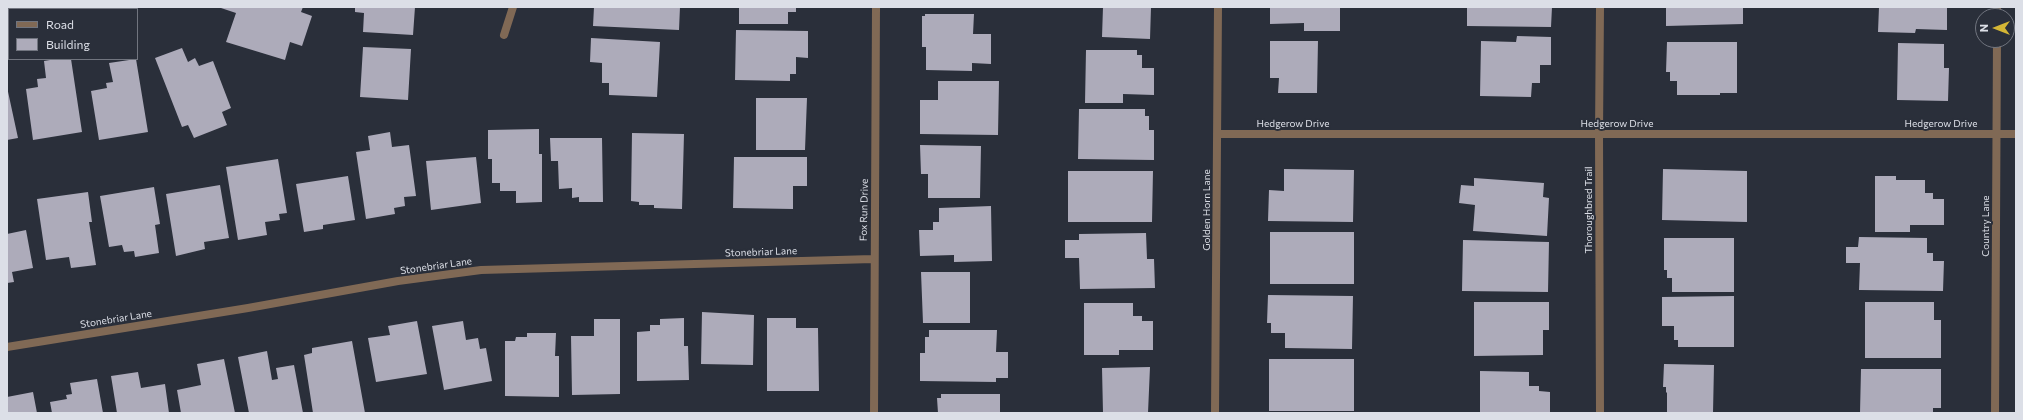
<!DOCTYPE html>
<html>
<head>
<meta charset="utf-8">
<style>
  body { margin:0 }
  #map { position:relative; width:2023px; height:420px; overflow:hidden; background:#2a2f3a; font-family:Commissioner,sans-serif }
  canvas { display:block }
  .frame { position:absolute; inset:0; border:8px solid #dcdfe7; pointer-events:none }
  .legend { position:absolute; left:8px; top:8px; width:130px; height:52px; box-sizing:border-box; background:#2a2f3a; border:1px solid #71757f; margin:0; padding:5px 7px; list-style:none; font-size:12px; color:#dcdfe7 }
  .legend li { display:flex; align-items:center; gap:8px; height:20px }
  .legend b { width:20px; border:1px solid #71757f }
  .north { position:absolute; left:1975px; top:8px; width:40px; height:40px; box-sizing:border-box; background:#2a2f3a; border:1px solid #71757f; border-radius:50%; rotate:270deg; font-size:11px; font-weight:700; line-height:16px; text-align:center; color:#dcdfe7 }
  .north::after { content:''; display:block; margin:auto; width:14px; height:18px; background:#d4b635; clip-path:polygon(50% 0,100% 100%,50% 72%,0 100%) }
</style>
</head>
<body>
<div id="map">
<canvas width="2023" height="420"></canvas>
<div class="frame"></div>
<ul class="legend">
<li><b style="height:5px;background:#806955"></b>Road</li>
<li><b style="height:11px;background:#adabba"></b>Building</li>
</ul>
<div class="north">N</div>
</div>
<script>
const c = document.querySelector('canvas').getContext('2d');
c.lineJoin = 'round';
function paint(path, color) {
  c.fillStyle = color;
  c.fill(path, 'evenodd');
}
function trace(path, color, width, dash) {
  c.strokeStyle = color;
  c.lineWidth = width;
  c.lineCap = dash ? 'butt' : 'round';
  c.setLineDash(dash || []);
  c.stroke(path);
}
function drawText(font, color, halo, rows, align = 'center') {
  c.font = font + ' Commissioner,sans-serif';
  c.lineWidth = 4;
  c.setLineDash([]);
  c.textBaseline = 'middle';
  c.strokeStyle = halo;
  c.fillStyle = color;
  for (const [text, x, y, turn = 0] of rows) {
    c.save();
    c.translate(x, y);
    c.rotate((+turn || 0) * Math.PI / 180);
    c.textAlign = isNaN(turn) ? turn : align;
    if (halo) c.strokeText(text, 0, 0);
    c.fillText(text, 0, 0);
    c.restore();
  }
}
const building = new Path2D(`
  M 218,7 L 303,7 L 301,12 L 312,16 L 302,46 L 290,42 L 285,60 L 226,42 L 236,13 Z
  M 355,7 L 415,7 L 413,35 L 363,32 L 364,13 L 355,12 Z
  M 594,7 L 680,7 L 679,30 L 593,26 Z
  M 739,7 L 796,7 L 796,12 L 788,12 L 788,24 L 739,24 Z
  M 1103,7 L 1151,7 L 1150,39 L 1102,37 Z
  M 1270,7 L 1340,7 L 1340,31 L 1304,31 L 1304,23 L 1270,24 Z
  M 1467,7 L 1552,7 L 1551,27 L 1467,26 Z
  M 1666,7 L 1743,7 L 1743,24 L 1666,26 Z
  M 1879,7 L 1947,7 L 1947,30 L 1916,29 L 1915,33 L 1878,32 Z
  M 925,14 L 974,14 L 973,34 L 991,34 L 991,64 L 972,63 L 972,71 L 926,70 L 926,47 L 922,47 L 922,16 L 925,16 Z
  M 736,30 L 808,31 L 808,58 L 796,57 L 796,74 L 790,74 L 790,81 L 735,80 Z
  M 1517,36 L 1551,37 L 1551,65 L 1540,65 L 1540,83 L 1532,83 L 1531,97 L 1480,96 L 1481,41 L 1516,42 Z
  M 591,38 L 660,42 L 657,97 L 609,95 L 609,83 L 602,83 L 602,63 L 590,62 Z
  M 1270,41 L 1318,41 L 1317,93 L 1278,93 L 1279,78 L 1270,78 Z
  M 1667,42 L 1737,42 L 1737,93 L 1720,93 L 1720,95 L 1677,95 L 1677,81 L 1670,81 L 1670,72 L 1666,72 Z
  M 1898,43 L 1944,44 L 1944,68 L 1949,68 L 1948,101 L 1897,100 Z
  M 363,47 L 411,49 L 408,100 L 360,97 Z
  M 182,48 L 188,62 L 195,58 L 199,66 L 213,61 L 231,108 L 222,112 L 227,125 L 194,138 L 188,125 L 182,127 L 155,58 Z
  M 1086,50 L 1137,50 L 1137,55 L 1142,55 L 1142,68 L 1154,68 L 1154,95 L 1123,94 L 1123,103 L 1085,103 Z
  M 56,59 L 71,59 L 82,132 L 33,140 L 26,89 L 38,87 L 37,79 L 46,78 L 44,61 Z
  M 136,59 L 148,132 L 99,140 L 91,91 L 107,88 L 106,83 L 113,82 L 109,63 Z
  M 938,81 L 999,81 L 998,135 L 920,134 L 920,100 L 938,100 Z
  M 7,87 L 18,138 L 7,140 Z
  M 756,98 L 807,98 L 805,150 L 756,150 Z
  M 1079,109 L 1145,109 L 1145,116 L 1149,116 L 1149,130 L 1154,130 L 1154,160 L 1078,159 Z
  M 539,129 L 539,154 L 542,154 L 542,202 L 516,203 L 516,191 L 500,191 L 500,183 L 492,183 L 492,159 L 488,159 L 488,130 Z
  M 390,132 L 392,147 L 409,145 L 416,196 L 404,197 L 405,206 L 394,208 L 395,214 L 366,219 L 356,152 L 370,150 L 368,136 Z
  M 632,133 L 684,134 L 682,209 L 654,208 L 654,205 L 639,205 L 639,202 L 631,201 Z
  M 550,138 L 602,138 L 603,202 L 579,202 L 579,197 L 572,198 L 572,188 L 559,189 L 558,161 L 551,161 Z
  M 920,145 L 981,146 L 980,198 L 928,198 L 928,174 L 921,174 Z
  M 476,157 L 481,203 L 431,210 L 426,161 Z
  M 734,157 L 807,157 L 807,186 L 793,186 L 793,209 L 733,208 Z
  M 278,159 L 287,213 L 279,214 L 280,220 L 265,222 L 267,235 L 238,240 L 226,167 Z
  M 1284,169 L 1354,170 L 1353,222 L 1268,221 L 1269,190 L 1284,191 Z
  M 1663,169 L 1747,171 L 1747,222 L 1662,220 Z
  M 1068,171 L 1153,171 L 1152,222 L 1068,222 Z
  M 348,176 L 355,220 L 323,225 L 323,229 L 304,232 L 296,184 Z
  M 1875,176 L 1896,176 L 1896,180 L 1925,180 L 1925,193 L 1933,193 L 1933,199 L 1944,199 L 1944,225 L 1910,225 L 1910,232 L 1875,232 Z
  M 1474,178 L 1544,183 L 1543,197 L 1549,198 L 1547,236 L 1473,231 L 1475,205 L 1459,203 L 1461,185 L 1474,186 Z
  M 220,185 L 229,238 L 204,242 L 205,249 L 176,256 L 166,194 Z
  M 154,187 L 160,224 L 155,225 L 159,253 L 135,257 L 134,251 L 124,252 L 122,245 L 109,247 L 100,196 Z
  M 88,192 L 92,222 L 89,222 L 96,265 L 71,268 L 69,257 L 46,260 L 37,199 Z
  M 991,206 L 992,261 L 954,262 L 954,255 L 920,256 L 919,230 L 933,230 L 933,222 L 939,222 L 939,208 Z
  M 26,230 L 33,268 L 12,272 L 14,282 L 7,283 L 7,234 Z
  M 1270,232 L 1354,232 L 1354,284 L 1270,284 Z
  M 1146,233 L 1147,259 L 1154,259 L 1155,288 L 1080,289 L 1079,258 L 1065,258 L 1065,240 L 1079,240 L 1079,234 Z
  M 1859,237 L 1927,238 L 1927,253 L 1933,253 L 1933,261 L 1944,261 L 1943,291 L 1859,290 L 1860,263 L 1846,263 L 1846,247 L 1858,247 Z
  M 1664,238 L 1734,238 L 1734,292 L 1672,292 L 1672,278 L 1667,278 L 1667,270 L 1664,270 Z
  M 1463,240 L 1549,242 L 1548,292 L 1462,291 Z
  M 921,272 L 970,272 L 970,323 L 923,323 Z
  M 1268,295 L 1353,296 L 1352,349 L 1285,348 L 1285,333 L 1271,333 L 1271,323 L 1267,323 Z
  M 1734,296 L 1734,347 L 1678,347 L 1678,340 L 1674,340 L 1674,326 L 1662,326 L 1662,297 Z
  M 1474,302 L 1549,302 L 1549,330 L 1543,330 L 1543,355 L 1474,356 Z
  M 1865,302 L 1934,302 L 1934,320 L 1941,320 L 1941,358 L 1865,358 Z
  M 1084,303 L 1133,303 L 1133,316 L 1142,316 L 1142,321 L 1153,321 L 1153,350 L 1119,350 L 1119,355 L 1084,355 Z
  M 702,312 L 754,315 L 753,365 L 701,364 Z
  M 684,318 L 684,346 L 688,346 L 689,380 L 637,381 L 637,332 L 650,331 L 650,325 L 660,325 L 660,319 Z
  M 767,318 L 796,318 L 796,328 L 818,328 L 819,391 L 767,391 Z
  M 594,319 L 620,319 L 620,394 L 572,395 L 571,336 L 594,336 Z
  M 417,321 L 427,374 L 376,382 L 368,338 L 390,335 L 388,326 Z
  M 463,321 L 466,340 L 478,338 L 480,349 L 486,348 L 492,381 L 444,390 L 432,326 Z
  M 929,330 L 997,330 L 996,352 L 1008,352 L 1008,378 L 996,378 L 996,382 L 920,381 L 920,353 L 925,353 L 925,337 L 929,337 Z
  M 527,333 L 556,333 L 555,356 L 559,356 L 559,397 L 505,396 L 505,341 L 515,341 L 516,337 L 527,337 Z
  M 352,341 L 365,413 L 313,413 L 304,355 L 312,353 L 312,348 Z
  M 267,351 L 272,380 L 278,379 L 276,368 L 294,365 L 303,413 L 249,413 L 238,357 Z
  M 224,359 L 235,413 L 181,413 L 177,390 L 201,385 L 197,364 Z
  M 1269,359 L 1354,359 L 1354,411 L 1269,411 Z
  M 1664,364 L 1714,365 L 1713,413 L 1667,413 L 1667,393 L 1666,392 L 1666,387 L 1663,387 Z
  M 1150,367 L 1148,413 L 1103,413 L 1102,368 Z
  M 1861,369 L 1941,369 L 1941,408 L 1933,408 L 1933,413 L 1860,413 Z
  M 1480,371 L 1529,372 L 1529,386 L 1539,386 L 1539,391 L 1550,392 L 1550,413 L 1480,413 Z
  M 138,372 L 141,388 L 165,384 L 169,413 L 117,413 L 111,376 Z
  M 97,379 L 103,413 L 52,413 L 50,402 L 67,399 L 66,395 L 72,394 L 70,383 Z
  M 33,392 L 37,413 L 7,413 L 7,397 Z
  M 941,394 L 1000,394 L 1000,413 L 938,413 L 937,398 L 941,398 Z`);
const minor = new Path2D(`
  M 7,9 L 17,7
  M 1997,16 L 1997,7
  M 504,35 L 513,7
  M 1217,134 L 2016,134
  M 7,347 L 248,308 L 398,281 L 481,270 L 873,259
  M 874,413 L 876,7
  M 1215,413 L 1218,7
  M 1600,413 L 1599,134 L 1600,7
  M 1995,413 L 1997,40`);
const streetNames = [
  ["Hedgerow Drive",1293,124],
  ["Hedgerow Drive",1617,124],
  ["Hedgerow Drive",1941,124],
  ["Fox Run Drive",864,210,-89],
  ["Golden Horn Lane",1207,210,-90],
  ["Thoroughbred Trail",1589,210,-90],
  ["Country Lane",1986,226,-90],
  ["Stonebriar Lane",761,252,-2],
  ["Stonebriar Lane",436,266,-8],
  ["Stonebriar Lane",116,319,-9]
];
paint(building, '#adabba');
trace(minor, '#806955', 8);
drawText('10px', '#dcdfe7', '#2a2f3a', streetNames);
</script>
</body>
</html>
